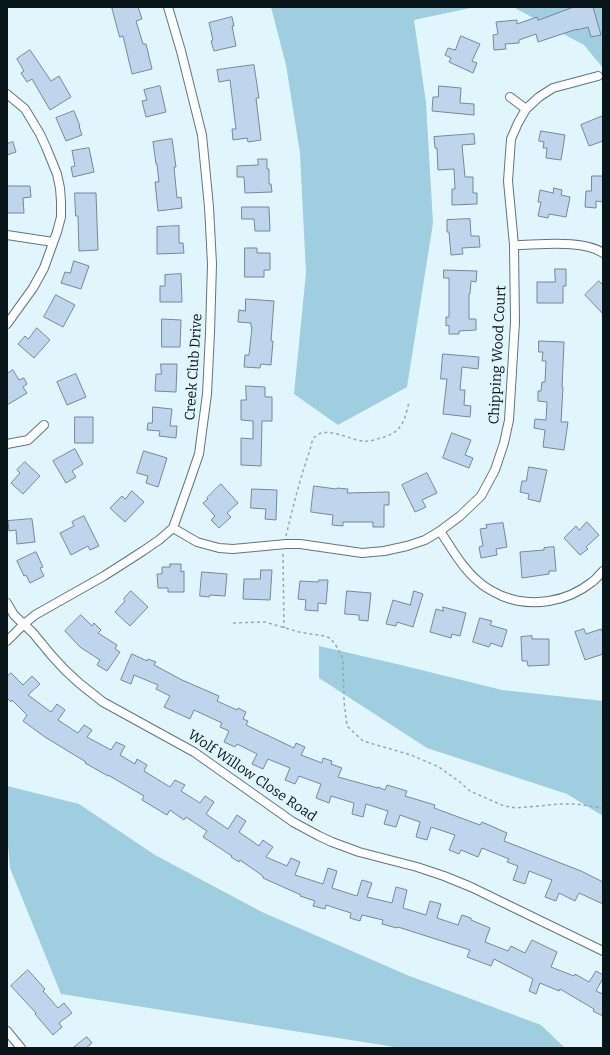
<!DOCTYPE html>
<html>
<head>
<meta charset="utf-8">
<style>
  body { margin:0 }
  #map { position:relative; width:610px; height:1055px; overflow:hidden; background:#e1f5fd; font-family:Bitter,serif }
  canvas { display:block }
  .frame { position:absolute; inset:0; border:8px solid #071418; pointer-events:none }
</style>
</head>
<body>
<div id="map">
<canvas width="610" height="1055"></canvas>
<div class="frame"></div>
</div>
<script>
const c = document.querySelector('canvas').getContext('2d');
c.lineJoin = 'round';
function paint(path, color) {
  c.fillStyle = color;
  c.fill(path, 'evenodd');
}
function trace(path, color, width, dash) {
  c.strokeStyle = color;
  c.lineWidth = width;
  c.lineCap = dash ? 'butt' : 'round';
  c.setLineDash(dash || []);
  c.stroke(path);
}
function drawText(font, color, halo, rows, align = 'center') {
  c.font = font + ' Bitter,serif';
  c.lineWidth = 3.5;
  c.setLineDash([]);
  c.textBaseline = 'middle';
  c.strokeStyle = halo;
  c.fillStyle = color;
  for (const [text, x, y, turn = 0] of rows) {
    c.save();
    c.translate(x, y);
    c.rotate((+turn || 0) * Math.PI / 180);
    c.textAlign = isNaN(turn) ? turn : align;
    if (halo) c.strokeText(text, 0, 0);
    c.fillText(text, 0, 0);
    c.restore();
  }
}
const green = new Path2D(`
  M 271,7 L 475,7 L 414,20 L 426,103 L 433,223 L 407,387 L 338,425 L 294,394 L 306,273 L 300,153 L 286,65 Z
  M 513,7 L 603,7 L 603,68 L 584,45 Z
  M 319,646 L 401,665 L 502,690 L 603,701 L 603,816 L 567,794 L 427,748 L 319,678 Z
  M 7,786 L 79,804 L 155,855 L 262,912 L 407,975 L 541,1025 L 565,1048 L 401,1048 L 61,994 L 10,868 L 7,833 Z`);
const building = new Path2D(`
  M 112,7 L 138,7 L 142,19 L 136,21 L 143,44 L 146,44 L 152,69 L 132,74 L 123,36 L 120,37 Z
  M 574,7 L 593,7 L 601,35 L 591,37 L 588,27 L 577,30 L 577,29 L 538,42 L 536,34 L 519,40 L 519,43 L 505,44 L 506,49 L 494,50 L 493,35 L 498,34 L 496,22 L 517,20 L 517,24 L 537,17 L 538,20 Z
  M 232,17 L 234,26 L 232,26 L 236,46 L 214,51 L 211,41 L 213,40 L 209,23 Z
  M 461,36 L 480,44 L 472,61 L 477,63 L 473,73 L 449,62 L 451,58 L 445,55 L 448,48 L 455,50 Z
  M 30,50 L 51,81 L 59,76 L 71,97 L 50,110 L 32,79 L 27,82 L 21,73 L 24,71 L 17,59 Z
  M 254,65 L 259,98 L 256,98 L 261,140 L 248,142 L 247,138 L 233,140 L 232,129 L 236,129 L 230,80 L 219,82 L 217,70 Z
  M 160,86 L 166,112 L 146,117 L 142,101 L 147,100 L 144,90 Z
  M 439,86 L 461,88 L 460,103 L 474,104 L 474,115 L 432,111 L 433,97 L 438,97 Z
  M 74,111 L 80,126 L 79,126 L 82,135 L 66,141 L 56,118 Z
  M 603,116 L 603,141 L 589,146 L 581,125 Z
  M 541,131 L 565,135 L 561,160 L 546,158 L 547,148 L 543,148 L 544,142 L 539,141 Z
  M 474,134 L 475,144 L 462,145 L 465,177 L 473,177 L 473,193 L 477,193 L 477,204 L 452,205 L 452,189 L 455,189 L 454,169 L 438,170 L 437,148 L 435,148 L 434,137 Z
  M 172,139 L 176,167 L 174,167 L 177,198 L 181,197 L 182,208 L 158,211 L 155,182 L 159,182 L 157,164 L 156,164 L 153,142 Z
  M 13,142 L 16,152 L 7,155 L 7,144 Z
  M 89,148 L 94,172 L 73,177 L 71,167 L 75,166 L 72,151 Z
  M 258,159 L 267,159 L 267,169 L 269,169 L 269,184 L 271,184 L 272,192 L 245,193 L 244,177 L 237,177 L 237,166 L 258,165 Z
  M 592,176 L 603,176 L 603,202 L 596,201 L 596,208 L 585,207 L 586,191 L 591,191 Z
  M 7,186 L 30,186 L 31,197 L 23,198 L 24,213 L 7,213 Z
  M 554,188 L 562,190 L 561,195 L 570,197 L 566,217 L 549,214 L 548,218 L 538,216 L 541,202 L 538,202 L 540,190 L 553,193 Z
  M 75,193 L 96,193 L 98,250 L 79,251 L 78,216 L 76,216 Z
  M 242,207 L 269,207 L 270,231 L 255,231 L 254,219 L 242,219 Z
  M 470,219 L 471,236 L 479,236 L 480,247 L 462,248 L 463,254 L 451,255 L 449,232 L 447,232 L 447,220 Z
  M 179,226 L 179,243 L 183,243 L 184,253 L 157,254 L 157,227 Z
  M 245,248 L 257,248 L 257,253 L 270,253 L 270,270 L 264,270 L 264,277 L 245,277 Z
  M 74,261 L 89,266 L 81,289 L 61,283 L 65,272 L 70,273 Z
  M 555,269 L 566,269 L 566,286 L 563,286 L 563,303 L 537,303 L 537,282 L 555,282 Z
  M 444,270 L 477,271 L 476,282 L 471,281 L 470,294 L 469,294 L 469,319 L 476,319 L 476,330 L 459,331 L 459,334 L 449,334 L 449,325 L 446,326 L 446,317 L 449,317 L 449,278 L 444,278 Z
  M 181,274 L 182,302 L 160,302 L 160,286 L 165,286 L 165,275 Z
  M 599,281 L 603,285 L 603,314 L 585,295 Z
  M 56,295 L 75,305 L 63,327 L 44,317 Z
  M 246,299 L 274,301 L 271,341 L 273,341 L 271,365 L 261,364 L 260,368 L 244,367 L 245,355 L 249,355 L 252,327 L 251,327 L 251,323 L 238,322 L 239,310 L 245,311 Z
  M 162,319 L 181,320 L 180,347 L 162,347 Z
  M 37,328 L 50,340 L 34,358 L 18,344 L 25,336 L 28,339 Z
  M 539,341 L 564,342 L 562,387 L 563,387 L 561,422 L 568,422 L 564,450 L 543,447 L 545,430 L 534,428 L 535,419 L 546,420 L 547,402 L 538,401 L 538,391 L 541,391 L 542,382 L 545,382 L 546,361 L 542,361 L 543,352 L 539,352 Z
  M 443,354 L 479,357 L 478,369 L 462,367 L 460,390 L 465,390 L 464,405 L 471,406 L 470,417 L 443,414 L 447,379 L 441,379 Z
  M 161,364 L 177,364 L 176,392 L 155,391 L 156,374 L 161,374 Z
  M 13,370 L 19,380 L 24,378 L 27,384 L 23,387 L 27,393 L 7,405 L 7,374 Z
  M 76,374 L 86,397 L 67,405 L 57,382 Z
  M 246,386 L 265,387 L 265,397 L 272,397 L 272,421 L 262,421 L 261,466 L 241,465 L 241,438 L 253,439 L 253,421 L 241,420 L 241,400 L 246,400 Z
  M 153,407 L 172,409 L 170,426 L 177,426 L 176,438 L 159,436 L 160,431 L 147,430 L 148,423 L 152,423 Z
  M 75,417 L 93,417 L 93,443 L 75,443 Z
  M 452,433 L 471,440 L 465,455 L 473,458 L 469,468 L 443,458 Z
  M 75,449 L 83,464 L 72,471 L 76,477 L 66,483 L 53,461 Z
  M 144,451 L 167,458 L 158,487 L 146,483 L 148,476 L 137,473 Z
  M 25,462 L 40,476 L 23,494 L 11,483 L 20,473 L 17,470 Z
  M 529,467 L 547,470 L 540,502 L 528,499 L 529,494 L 520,492 L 522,481 L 526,481 Z
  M 427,473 L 437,493 L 422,500 L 426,507 L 415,512 L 402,485 Z
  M 221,484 L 238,503 L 227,513 L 231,517 L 219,528 L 211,520 L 215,516 L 203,503 L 208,499 L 207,498 Z
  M 314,486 L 336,489 L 337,488 L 348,489 L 347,493 L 389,492 L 389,505 L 384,505 L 384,527 L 373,527 L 373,522 L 343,522 L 343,526 L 332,525 L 333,515 L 311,512 Z
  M 252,489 L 277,490 L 276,520 L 265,519 L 266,509 L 251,508 Z
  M 132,491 L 144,502 L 125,522 L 110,508 L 122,496 L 125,499 Z
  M 84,516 L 99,546 L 90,550 L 88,546 L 71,555 L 60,533 L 74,526 L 72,522 Z
  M 32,519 L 35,542 L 17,544 L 16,530 L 9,531 L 8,521 Z
  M 587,522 L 599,535 L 586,547 L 588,549 L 580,555 L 564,538 L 576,526 L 579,530 Z
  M 503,523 L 507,547 L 496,549 L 497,555 L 481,558 L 479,547 L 483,546 L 480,529 L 487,528 L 486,525 Z
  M 554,547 L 556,571 L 549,571 L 549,574 L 522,578 L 520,552 L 544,550 L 544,548 Z
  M 36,552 L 43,567 L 40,568 L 44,576 L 30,583 L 26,575 L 24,576 L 17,561 Z
  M 170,564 L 181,564 L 181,572 L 184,571 L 184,592 L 168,592 L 168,588 L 158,588 L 157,574 L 162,574 L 162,567 L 170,567 Z
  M 261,570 L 272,570 L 270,600 L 243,599 L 244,579 L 260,579 Z
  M 202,572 L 227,574 L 225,596 L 210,595 L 209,597 L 200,596 Z
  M 319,580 L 328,580 L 326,604 L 318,603 L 318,611 L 305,610 L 306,600 L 298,599 L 300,581 L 318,582 Z
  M 131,591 L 148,607 L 130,626 L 115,612 L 125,601 L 124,599 Z
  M 347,591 L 371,593 L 368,621 L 359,620 L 359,615 L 345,614 Z
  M 414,591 L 423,594 L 413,627 L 397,622 L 396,626 L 386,624 L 393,600 L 410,605 Z
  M 443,607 L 466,613 L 460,636 L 452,634 L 451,638 L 430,632 L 436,609 L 443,611 Z
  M 81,615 L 92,626 L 94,623 L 101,630 L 98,633 L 117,645 L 115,649 L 120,652 L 107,671 L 97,665 L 100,660 L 80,647 L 65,631 Z
  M 480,618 L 492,621 L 490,625 L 507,630 L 502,647 L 491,643 L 489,647 L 473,642 Z
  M 584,629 L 586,634 L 601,629 L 603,633 L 603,654 L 585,660 L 575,632 Z
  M 532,636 L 532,639 L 549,639 L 549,665 L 528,666 L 527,661 L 522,661 L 521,637 Z
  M 132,654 L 147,661 L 148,659 L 156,662 L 154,665 L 182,680 L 219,696 L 217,701 L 237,710 L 238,708 L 246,712 L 243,719 L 248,721 L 246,725 L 294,748 L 296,743 L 305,747 L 301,755 L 322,763 L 323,758 L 332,761 L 331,764 L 342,768 L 338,777 L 378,788 L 378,787 L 385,790 L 387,785 L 407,791 L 405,796 L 435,805 L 434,808 L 480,825 L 482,822 L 507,833 L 504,841 L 581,871 L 603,882 L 603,904 L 579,893 L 575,901 L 559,893 L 556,901 L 545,897 L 552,880 L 529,871 L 525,884 L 513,880 L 518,866 L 507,862 L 509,859 L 482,848 L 478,857 L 461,850 L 459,854 L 449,850 L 455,835 L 431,827 L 427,840 L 416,837 L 420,822 L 400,815 L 396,827 L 384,824 L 388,811 L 366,804 L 363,817 L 352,814 L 354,803 L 331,796 L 329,803 L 316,798 L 321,784 L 299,776 L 295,784 L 285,780 L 290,768 L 268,759 L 263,769 L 252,764 L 257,754 L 237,744 L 235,747 L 224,742 L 229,731 L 220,727 L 222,723 L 194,710 L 190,719 L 164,707 L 170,696 L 156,689 L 158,685 L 134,675 L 131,684 L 121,680 Z
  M 11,673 L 23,685 L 32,676 L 40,684 L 28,695 L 51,712 L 57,704 L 65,710 L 58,720 L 78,733 L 84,725 L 92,730 L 87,737 L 111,750 L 116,742 L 125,746 L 120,755 L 135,764 L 137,759 L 147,765 L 144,771 L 170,787 L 175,780 L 185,785 L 181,791 L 200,803 L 205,796 L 214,802 L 206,814 L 228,829 L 237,815 L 246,821 L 239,832 L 259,846 L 263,840 L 273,847 L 266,857 L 287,866 L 291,858 L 300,862 L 295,875 L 323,884 L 328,868 L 337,871 L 332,888 L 357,896 L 362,880 L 372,883 L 367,897 L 392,903 L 396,887 L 407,890 L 403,908 L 426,915 L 430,901 L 441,904 L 437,918 L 458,925 L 462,915 L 471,918 L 471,920 L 490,928 L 485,942 L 508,951 L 511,946 L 525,953 L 532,940 L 557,952 L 551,967 L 574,976 L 575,974 L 589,982 L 596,971 L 603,975 L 603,978 L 596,991 L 603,994 L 603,1016 L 593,1011 L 594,1009 L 560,989 L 559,991 L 540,983 L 536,994 L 529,991 L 533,979 L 494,959 L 491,966 L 467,957 L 470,950 L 398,927 L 397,928 L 382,924 L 383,920 L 362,915 L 360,921 L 350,918 L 351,913 L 326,905 L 325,909 L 313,906 L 315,901 L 300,896 L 301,895 L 263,878 L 263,876 L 240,860 L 239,862 L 231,857 L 232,856 L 203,837 L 207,831 L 186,817 L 184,820 L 170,810 L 167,815 L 142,800 L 144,796 L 108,775 L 108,776 L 85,763 L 86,762 L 45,737 L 23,721 L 27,715 L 12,700 L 11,702 L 7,698 L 7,677 Z
  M 28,970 L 45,989 L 43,991 L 58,1008 L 64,1003 L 72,1013 L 59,1023 L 62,1027 L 53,1035 L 35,1014 L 36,1013 L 11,986 Z
  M 87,1037 L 92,1043 L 86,1048 L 73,1048 Z`);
const path = new Path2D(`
  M 286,536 C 293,507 300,478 310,450 C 311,445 312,439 316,436 C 327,426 350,440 363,441 C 370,442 377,439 384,437 C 390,435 395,433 399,428 C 405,421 407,410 409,402
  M 283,554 L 284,628
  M 233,623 L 265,622 L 299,632 L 324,636 L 330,638 L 335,644 L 341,654 L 343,660 L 344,701 L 347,726 L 363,741 L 411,755 L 439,767 L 461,783 L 470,791 L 504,806 L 516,808 L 560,804 L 576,804 L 603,808`);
const street = new Path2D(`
  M 7,94 L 25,109 L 40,134 L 46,147 L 57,174 L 60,188 L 61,202 L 61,217 L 57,232 L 44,268 L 33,288 L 7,324
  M 510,97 L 526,109
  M 7,235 L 53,242
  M 514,245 C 538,245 584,239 603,253
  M 7,444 L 28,440 L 44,425
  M 173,528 L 197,542 L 219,548 L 233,549 L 286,544 L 300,544 L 362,553 L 384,551 L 407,546 L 425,540 L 440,531 L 460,516 L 481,496 L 495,470 L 504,443 L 509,420 L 515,322 L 514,245 L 508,181 L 511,139 L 518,123 L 526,109 L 539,97 L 553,88 L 598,76
  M 440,531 C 452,549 462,568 479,582 C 485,588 494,592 502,596 C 532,608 567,602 592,582 C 596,579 599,575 603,571
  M 7,603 L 14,615 L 33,633 L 52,656 L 65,670 L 79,683 L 103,702 L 194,752 L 293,822 L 319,836 L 332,842 L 359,852 L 417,867 L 444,876 L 471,887 L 603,951
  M 7,641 L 24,624 L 35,615 L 104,576 L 143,551 L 159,540 L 173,528 L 189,483 L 199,454 L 207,394 L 210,333 L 212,264 L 209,207 L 202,135 L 181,51 L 168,7
  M 7,1031 L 21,1048`);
const streetNames = [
  ["Chipping Wood Court",498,355,-87],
  ["Creek Club Drive",194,367,-86],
  ["Wolf Willow Close Road",252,776,34]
];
paint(green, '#9ecee0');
paint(building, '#bed5eb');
trace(building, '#73889d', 1);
trace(street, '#597884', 10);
trace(path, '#96a8ae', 1.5, [3, 3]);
trace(street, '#fff', 8);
drawText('14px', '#071418', '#e1f5fd', streetNames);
</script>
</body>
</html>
